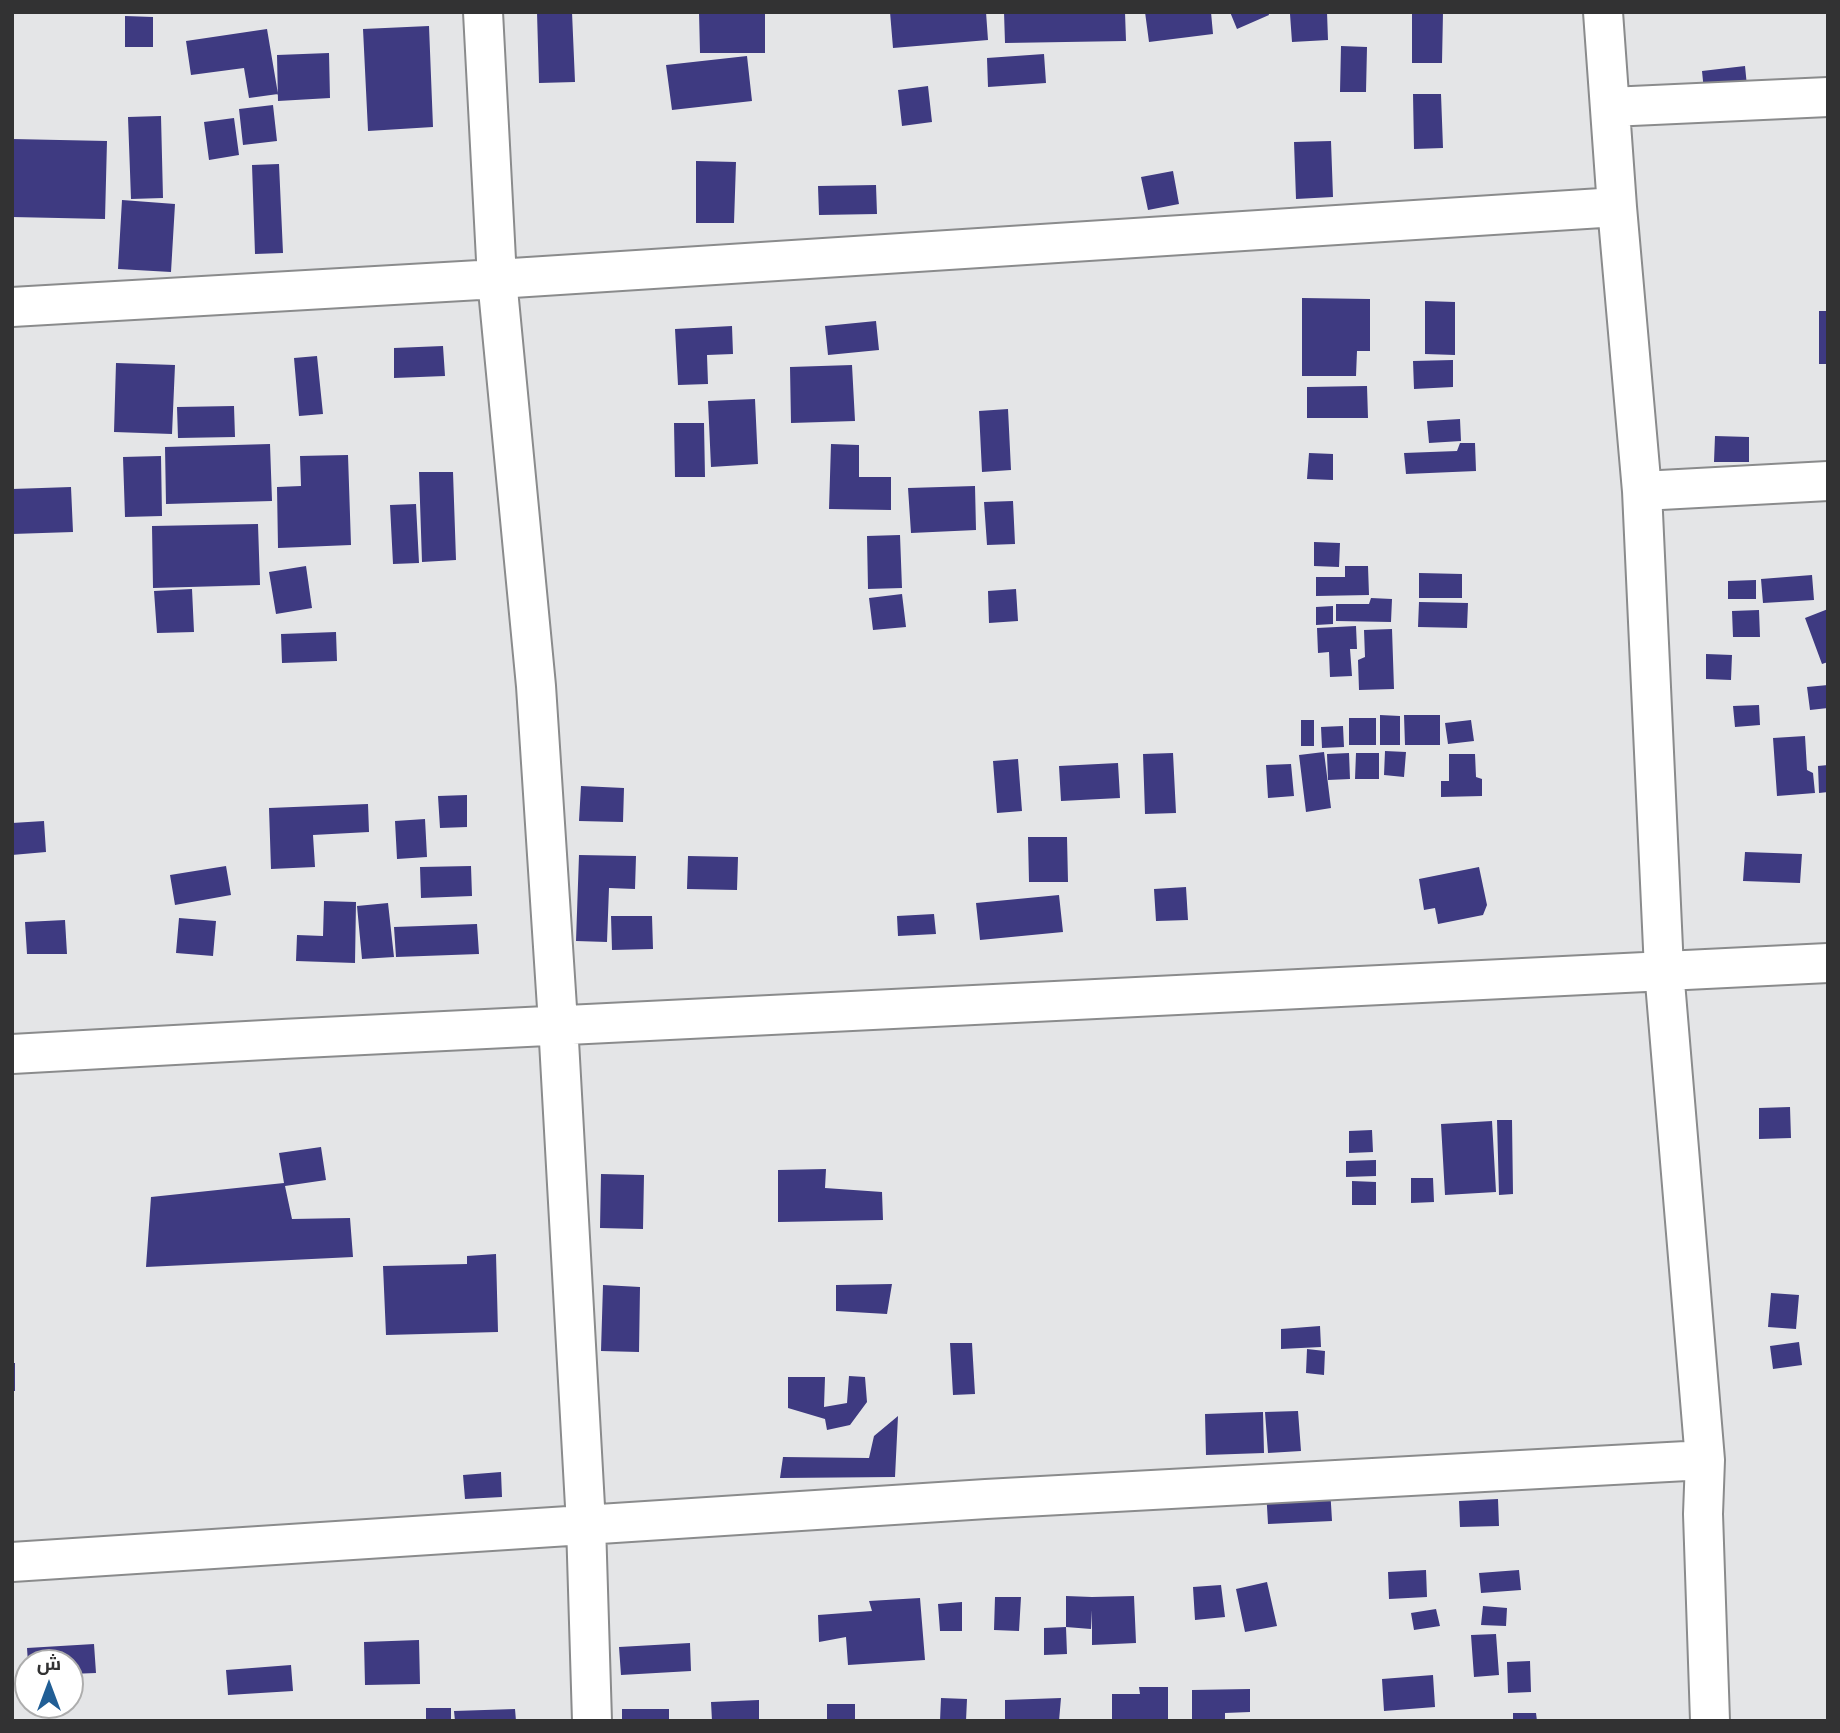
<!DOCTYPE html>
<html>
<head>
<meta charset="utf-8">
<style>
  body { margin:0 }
  #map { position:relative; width:1840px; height:1733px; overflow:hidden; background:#e4e5e7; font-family:"Source Sans 3",Cairo,sans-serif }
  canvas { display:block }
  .frame { position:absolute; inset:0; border:14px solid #323233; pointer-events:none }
  .north { position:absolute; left:14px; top:1649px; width:70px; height:70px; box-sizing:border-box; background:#fff; border:2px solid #adadad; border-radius:50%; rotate:0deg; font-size:19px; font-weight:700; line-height:28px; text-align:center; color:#323233 }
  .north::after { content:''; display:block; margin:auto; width:24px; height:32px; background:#215e95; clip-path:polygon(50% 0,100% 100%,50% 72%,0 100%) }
</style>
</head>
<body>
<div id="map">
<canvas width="1840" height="1733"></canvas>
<div class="frame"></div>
<div class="north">ش</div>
</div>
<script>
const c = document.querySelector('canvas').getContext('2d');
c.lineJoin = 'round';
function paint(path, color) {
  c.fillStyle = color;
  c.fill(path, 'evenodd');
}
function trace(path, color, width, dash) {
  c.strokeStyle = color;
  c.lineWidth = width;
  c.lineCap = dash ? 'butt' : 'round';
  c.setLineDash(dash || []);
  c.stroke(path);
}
const building = new Path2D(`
  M 537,12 L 572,12 L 575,82 L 539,83 Z
  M 699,12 L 765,12 L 765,53 L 700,53 Z
  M 890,12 L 986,12 L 988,40 L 893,48 Z
  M 1004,12 L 1125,12 L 1126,41 L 1005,43 Z
  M 1145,12 L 1211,12 L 1213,34 L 1149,42 Z
  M 1230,12 L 1268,12 L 1269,15 L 1237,29 Z
  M 1327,12 L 1328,40 L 1292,42 L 1290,14 Z
  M 1412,12 L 1443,12 L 1442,63 L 1412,63 Z
  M 125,16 L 153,17 L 153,47 L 125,47 Z
  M 429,26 L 433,127 L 368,131 L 363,29 Z
  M 267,29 L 278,94 L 249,98 L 244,68 L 191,75 L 186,41 Z
  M 1341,46 L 1367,47 L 1366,92 L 1340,92 Z
  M 329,53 L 330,98 L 278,101 L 277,55 Z
  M 1044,54 L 1046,83 L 988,87 L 987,58 Z
  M 747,56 L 752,101 L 672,110 L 666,65 Z
  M 1745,66 L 1748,96 L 1705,101 L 1702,71 Z
  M 928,86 L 932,122 L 902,126 L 898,90 Z
  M 1413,94 L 1441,94 L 1443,148 L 1414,149 Z
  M 273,105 L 277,141 L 243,145 L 239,109 Z
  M 161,116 L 163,198 L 131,199 L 128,117 Z
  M 234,118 L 239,155 L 209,160 L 204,122 Z
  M 12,139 L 107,141 L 105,219 L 12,217 Z
  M 1331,141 L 1333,197 L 1296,199 L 1294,142 Z
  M 696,161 L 736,162 L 734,223 L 696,223 Z
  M 279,164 L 283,253 L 255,254 L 252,165 Z
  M 1173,171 L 1179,204 L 1148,210 L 1141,177 Z
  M 876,185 L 877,214 L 819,215 L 818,186 Z
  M 122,200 L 175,204 L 171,272 L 118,269 Z
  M 1302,298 L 1370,299 L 1370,351 L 1357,351 L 1356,376 L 1302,376 Z
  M 1425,301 L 1455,302 L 1455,355 L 1425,354 Z
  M 1819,311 L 1828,311 L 1828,364 L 1819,364 Z
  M 876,321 L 879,350 L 828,355 L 825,326 Z
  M 732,326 L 733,354 L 707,355 L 708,384 L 678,385 L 675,329 Z
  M 443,346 L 445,376 L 394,378 L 394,348 Z
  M 317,356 L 323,414 L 299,416 L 294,358 Z
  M 1453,360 L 1453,387 L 1414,389 L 1413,361 Z
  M 116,363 L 175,365 L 172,434 L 114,432 Z
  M 852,365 L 855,421 L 791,423 L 790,367 Z
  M 1367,386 L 1368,418 L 1307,418 L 1307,387 Z
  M 755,399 L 758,464 L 711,467 L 708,401 Z
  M 234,406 L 235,437 L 178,438 L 177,407 Z
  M 1008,409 L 1011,470 L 982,472 L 979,411 Z
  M 1460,419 L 1461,441 L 1429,443 L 1427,421 Z
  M 674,423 L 704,423 L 705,477 L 675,477 Z
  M 1715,436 L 1749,437 L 1749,462 L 1714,462 Z
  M 1460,443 L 1475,443 L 1476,471 L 1406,474 L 1404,453 L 1457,451 Z
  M 270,444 L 272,501 L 166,504 L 165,447 Z
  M 831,444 L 859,445 L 859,477 L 891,477 L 891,510 L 829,509 Z
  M 1309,453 L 1333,454 L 1333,480 L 1307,479 Z
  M 348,455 L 351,545 L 278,548 L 277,487 L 301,486 L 300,456 Z
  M 161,456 L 162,516 L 125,517 L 123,457 Z
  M 419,472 L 453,472 L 456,560 L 422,562 Z
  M 975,486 L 976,530 L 911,533 L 908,488 Z
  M 71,487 L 73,532 L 12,534 L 12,489 Z
  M 1013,501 L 1015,544 L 987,545 L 984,502 Z
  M 416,504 L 419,563 L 393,564 L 390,505 Z
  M 258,524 L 260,585 L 153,588 L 152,526 Z
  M 900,535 L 902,588 L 868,589 L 867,536 Z
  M 1314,542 L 1340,543 L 1339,567 L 1314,566 Z
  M 306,566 L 312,608 L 276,614 L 269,572 Z
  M 1345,566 L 1368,566 L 1369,595 L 1316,596 L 1316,577 L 1345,577 Z
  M 1419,573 L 1462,574 L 1462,598 L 1419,598 Z
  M 1812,575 L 1814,600 L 1763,603 L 1761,579 Z
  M 1756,580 L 1756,599 L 1728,599 L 1728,581 Z
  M 192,589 L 194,632 L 157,633 L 154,591 Z
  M 1016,589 L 1018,621 L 989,623 L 988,591 Z
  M 902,594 L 906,627 L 873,630 L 869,598 Z
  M 1371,598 L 1392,599 L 1391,622 L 1336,621 L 1336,604 L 1369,604 Z
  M 1419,602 L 1468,603 L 1467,628 L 1418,627 Z
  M 1333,606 L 1333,624 L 1316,625 L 1316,607 Z
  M 1828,609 L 1828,662 L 1822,664 L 1805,618 Z
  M 1759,610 L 1760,637 L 1733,637 L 1732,611 Z
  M 1356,626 L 1357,649 L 1350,649 L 1352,676 L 1330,677 L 1329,652 L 1318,653 L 1317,628 Z
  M 1392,629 L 1394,689 L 1359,690 L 1358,660 L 1365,657 L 1364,630 Z
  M 336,632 L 337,661 L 282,663 L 281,634 Z
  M 1706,654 L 1732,655 L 1731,680 L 1706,679 Z
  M 1828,685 L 1828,708 L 1810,710 L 1807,687 Z
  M 1759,705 L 1760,725 L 1735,727 L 1733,706 Z
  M 1380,715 L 1400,716 L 1400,745 L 1380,745 Z
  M 1404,715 L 1440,715 L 1440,745 L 1405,745 Z
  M 1349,718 L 1376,718 L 1376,745 L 1349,745 Z
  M 1301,720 L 1314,720 L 1314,746 L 1301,746 Z
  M 1471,720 L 1474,741 L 1448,744 L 1445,723 Z
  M 1343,726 L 1344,747 L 1322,748 L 1321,727 Z
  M 1805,736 L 1807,770 L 1813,773 L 1815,793 L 1777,796 L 1773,738 Z
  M 1385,751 L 1406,752 L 1404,777 L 1384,775 Z
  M 1324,752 L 1331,808 L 1306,812 L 1299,755 Z
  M 1173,753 L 1176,813 L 1145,814 L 1143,754 Z
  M 1349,753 L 1350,779 L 1328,780 L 1327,754 Z
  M 1356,753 L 1379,753 L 1379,779 L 1355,779 Z
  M 1449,754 L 1475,754 L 1476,777 L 1482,779 L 1482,796 L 1441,797 L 1441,781 L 1449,781 Z
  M 1018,759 L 1022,811 L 997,813 L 993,761 Z
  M 1118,763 L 1120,798 L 1061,801 L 1059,766 Z
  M 1291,764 L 1294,796 L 1268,798 L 1266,765 Z
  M 1828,765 L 1828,792 L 1819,793 L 1818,766 Z
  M 581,786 L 624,788 L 623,822 L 579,821 Z
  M 467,795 L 467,827 L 440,828 L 438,796 Z
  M 368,804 L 369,832 L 313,835 L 315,867 L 271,869 L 269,808 Z
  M 425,819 L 427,857 L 397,859 L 395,821 Z
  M 44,821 L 46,852 L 12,855 L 12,823 Z
  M 1028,837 L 1067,837 L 1068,882 L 1029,882 Z
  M 1745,852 L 1802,854 L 1800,883 L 1743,881 Z
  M 579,855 L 636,856 L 635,889 L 609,888 L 607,942 L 576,941 Z
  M 688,856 L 738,857 L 737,890 L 687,889 Z
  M 226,866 L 231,895 L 175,905 L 170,875 Z
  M 471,866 L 472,896 L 421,898 L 420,867 Z
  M 1479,867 L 1487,905 L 1483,915 L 1438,924 L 1435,908 L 1424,910 L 1419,879 Z
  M 1186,887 L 1188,920 L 1156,921 L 1154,889 Z
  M 1059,895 L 1063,932 L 980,940 L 976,903 Z
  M 324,901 L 356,902 L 355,963 L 296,961 L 297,935 L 323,936 Z
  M 388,903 L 394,957 L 362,959 L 357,906 Z
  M 934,914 L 936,934 L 898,936 L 897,916 Z
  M 611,916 L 652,916 L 653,949 L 612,950 Z
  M 179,918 L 216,921 L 213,956 L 176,953 Z
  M 65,920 L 67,954 L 27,954 L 25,922 Z
  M 477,924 L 479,954 L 396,957 L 394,927 Z
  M 1790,1107 L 1791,1138 L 1759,1139 L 1759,1108 Z
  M 1497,1120 L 1512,1120 L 1513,1194 L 1499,1195 Z
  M 1492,1121 L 1496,1192 L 1445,1195 L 1441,1124 Z
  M 1372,1130 L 1373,1152 L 1349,1153 L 1349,1131 Z
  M 321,1147 L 326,1180 L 285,1186 L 292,1219 L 350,1218 L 353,1257 L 146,1267 L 151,1197 L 284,1183 L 279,1153 Z
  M 1376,1160 L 1376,1176 L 1346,1177 L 1346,1161 Z
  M 826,1169 L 825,1188 L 882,1192 L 883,1220 L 778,1222 L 778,1170 Z
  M 601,1174 L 644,1175 L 643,1229 L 600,1228 Z
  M 1411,1178 L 1433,1178 L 1434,1202 L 1411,1203 Z
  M 1352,1181 L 1376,1182 L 1376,1205 L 1352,1205 Z
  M 496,1254 L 498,1332 L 386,1335 L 383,1266 L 467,1264 L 467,1256 Z
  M 892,1284 L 887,1314 L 836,1311 L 836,1285 Z
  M 603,1285 L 640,1287 L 639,1352 L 601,1351 Z
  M 1771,1293 L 1799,1295 L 1796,1329 L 1768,1327 Z
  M 1320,1326 L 1321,1347 L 1281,1349 L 1281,1329 Z
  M 1799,1342 L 1802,1365 L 1773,1369 L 1770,1346 Z
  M 950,1343 L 972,1343 L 975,1394 L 953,1395 Z
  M 1307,1349 L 1325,1351 L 1324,1375 L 1306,1373 Z
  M 12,1363 L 15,1363 L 15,1391 L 12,1391 Z
  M 849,1376 L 865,1377 L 867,1402 L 850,1425 L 827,1430 L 825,1419 L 788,1408 L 788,1377 L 825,1377 L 824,1407 L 847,1403 Z
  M 1298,1411 L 1301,1451 L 1268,1453 L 1265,1412 Z
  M 1263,1412 L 1264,1453 L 1206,1455 L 1205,1414 Z
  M 898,1416 L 895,1477 L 780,1478 L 783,1457 L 869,1458 L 874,1436 Z
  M 501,1472 L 502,1497 L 465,1499 L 463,1475 Z
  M 1330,1487 L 1332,1521 L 1268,1524 L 1266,1489 Z
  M 1498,1499 L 1499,1526 L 1460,1527 L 1459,1501 Z
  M 1426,1570 L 1427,1597 L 1389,1599 L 1388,1572 Z
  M 1519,1570 L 1521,1590 L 1481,1593 L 1479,1573 Z
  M 1267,1582 L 1277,1626 L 1245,1632 L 1236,1589 Z
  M 1221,1585 L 1225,1617 L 1195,1620 L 1193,1587 Z
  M 1066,1596 L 1092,1597 L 1134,1596 L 1136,1643 L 1092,1645 L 1092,1610 L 1091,1629 L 1066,1627 Z
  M 995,1597 L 1021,1597 L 1019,1631 L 994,1630 Z
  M 920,1598 L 925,1660 L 848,1665 L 846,1637 L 819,1642 L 818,1615 L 872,1611 L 869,1601 Z
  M 962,1602 L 962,1631 L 940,1631 L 938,1604 Z
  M 1483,1606 L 1507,1608 L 1506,1626 L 1481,1625 Z
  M 1436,1609 L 1440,1626 L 1414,1630 L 1411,1613 Z
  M 1066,1627 L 1067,1654 L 1044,1655 L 1044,1628 Z
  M 1496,1634 L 1499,1675 L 1474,1677 L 1471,1635 Z
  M 419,1640 L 420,1684 L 365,1685 L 364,1642 Z
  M 690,1643 L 691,1671 L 621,1675 L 619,1647 Z
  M 94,1644 L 96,1673 L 70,1674 L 70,1663 L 28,1663 L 27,1648 Z
  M 1530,1661 L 1531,1692 L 1508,1693 L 1507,1662 Z
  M 291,1665 L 293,1691 L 228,1695 L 226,1670 Z
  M 1433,1675 L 1435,1707 L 1384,1711 L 1382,1679 Z
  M 1139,1687 L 1168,1687 L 1168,1721 L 1112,1721 L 1112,1694 L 1140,1694 Z
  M 1250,1689 L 1250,1712 L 1225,1713 L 1225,1721 L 1192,1721 L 1192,1690 Z
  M 941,1698 L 967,1699 L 966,1721 L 940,1721 Z
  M 1061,1698 L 1059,1721 L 1005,1721 L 1005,1700 Z
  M 759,1700 L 759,1721 L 712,1721 L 711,1702 Z
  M 827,1704 L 855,1704 L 855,1721 L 827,1721 Z
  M 426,1708 L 451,1708 L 451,1721 L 426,1721 Z
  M 515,1709 L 516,1721 L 455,1721 L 454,1711 Z
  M 622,1709 L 669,1709 L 669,1721 L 622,1721 Z
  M 1513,1713 L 1536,1713 L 1537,1721 L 1513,1721 Z`);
const street = new Path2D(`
  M 483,12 L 497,279 L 536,686 L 558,1023 L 586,1524 L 592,1721
  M 1603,12 L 1617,207 L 1642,491 L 1664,970 L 1705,1460 L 1703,1514 L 1710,1721
  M 1610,107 L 1828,97
  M 12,307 L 497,279 L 1617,207
  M 1642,491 L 1828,481
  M 12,1054 C 617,1020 1222,988 1828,963
  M 12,1562 L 986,1499 L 1705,1460`);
paint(building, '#3e3a81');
trace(street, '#8a8b8c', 42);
trace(street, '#fff', 38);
</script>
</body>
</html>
